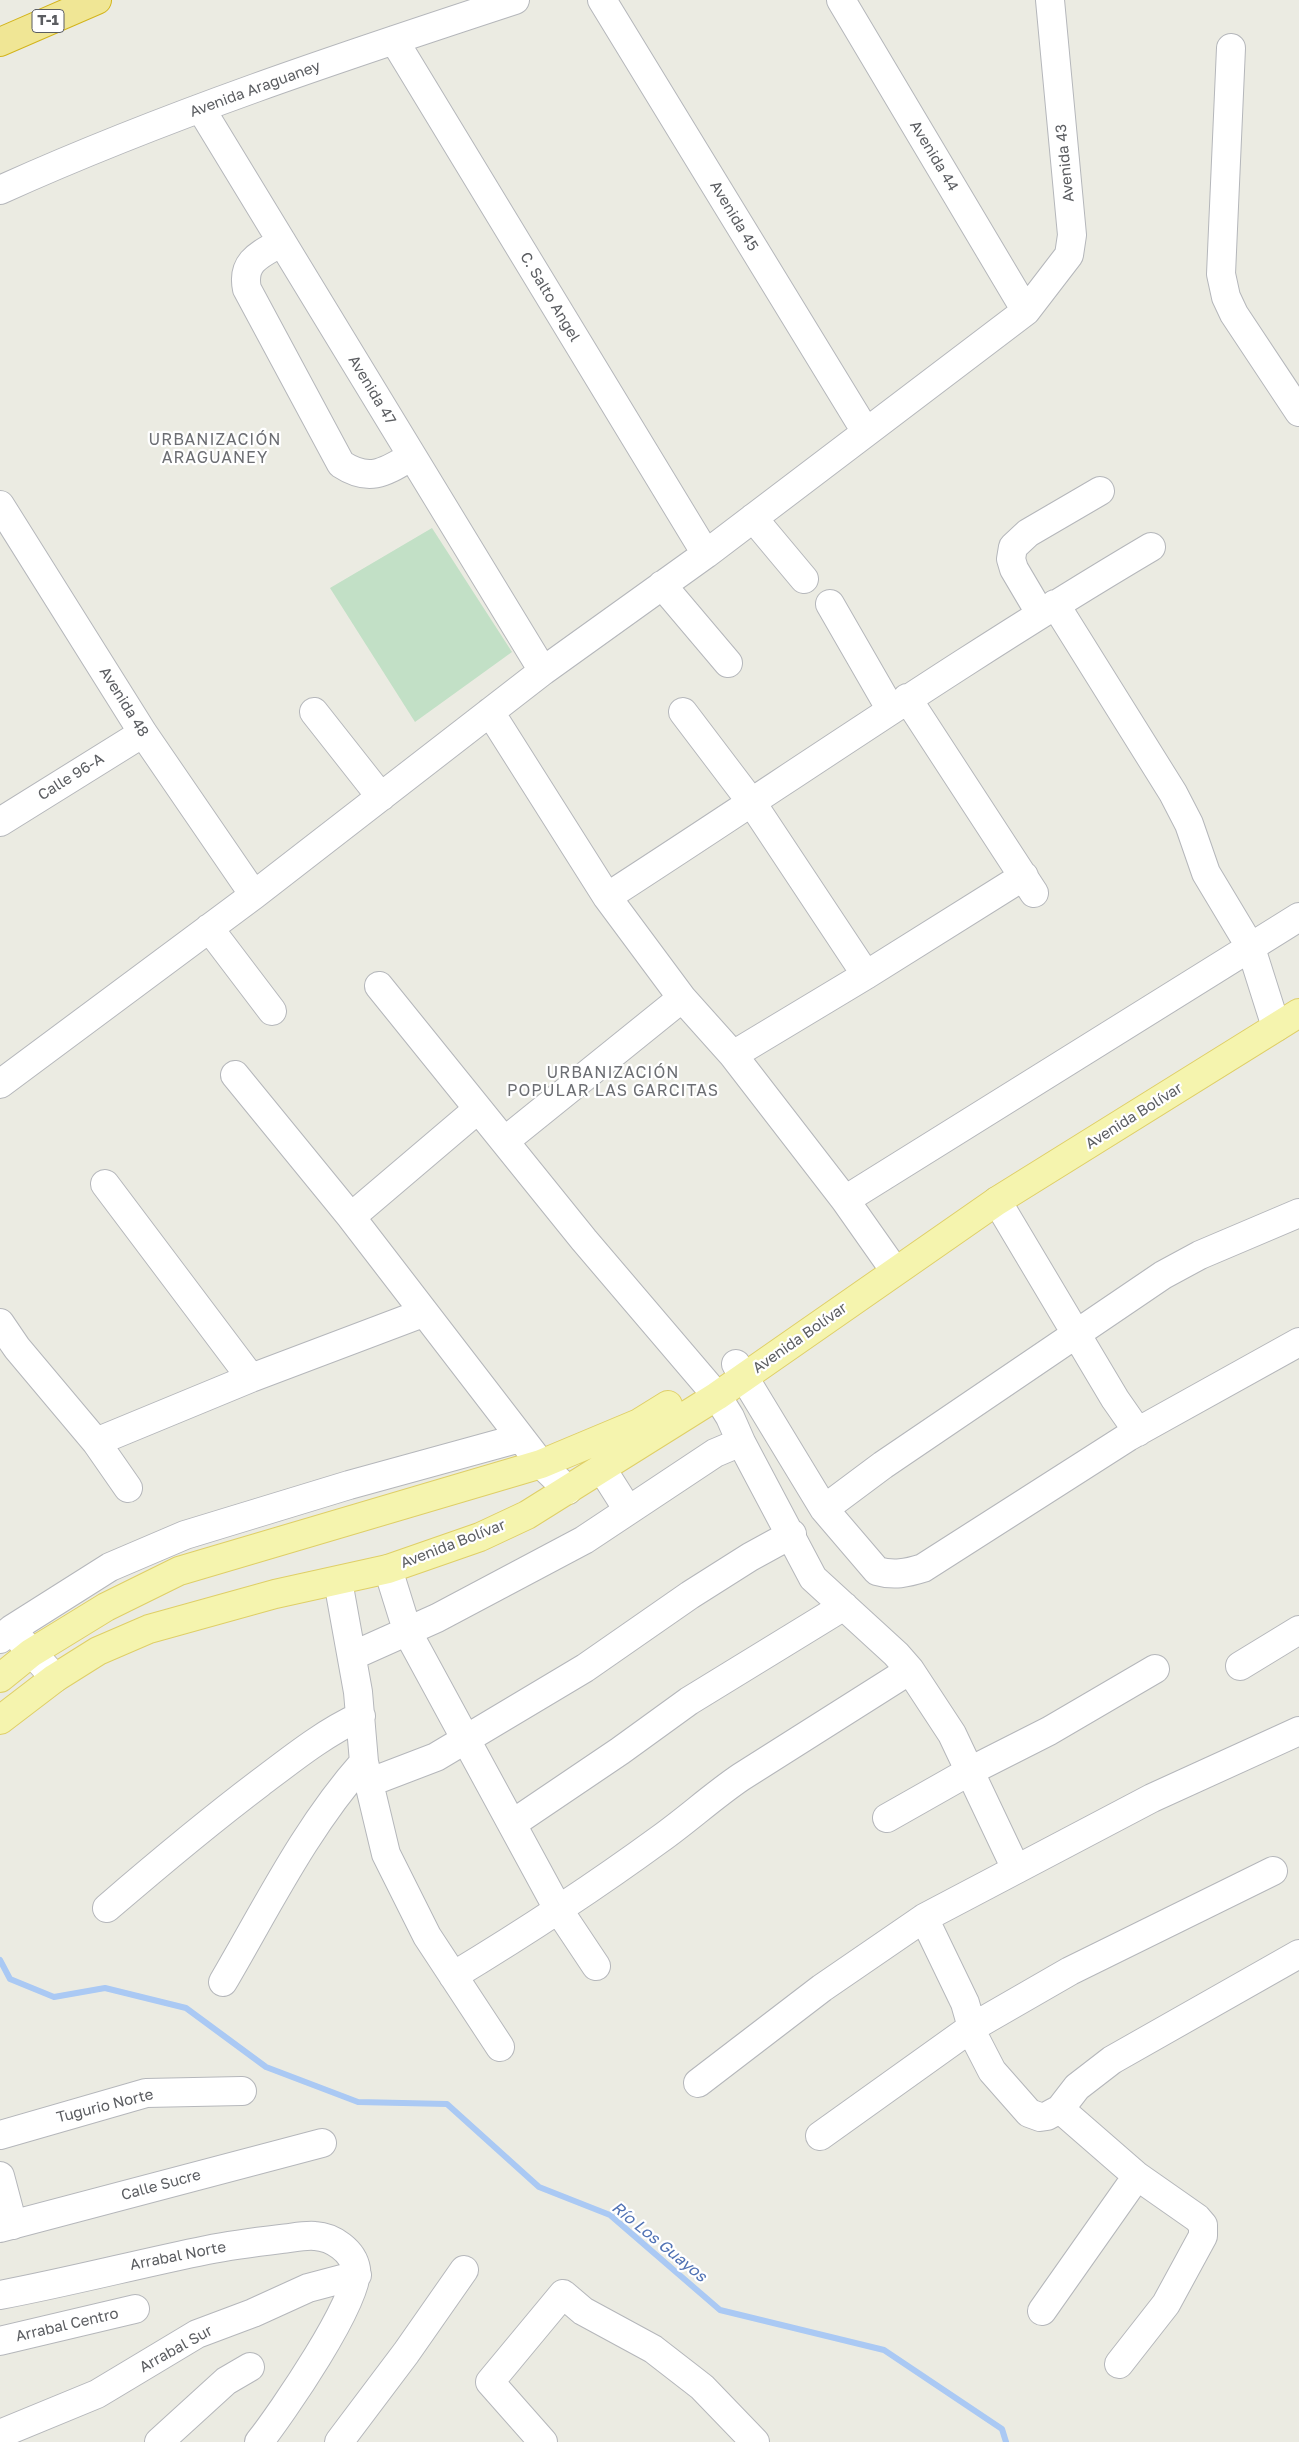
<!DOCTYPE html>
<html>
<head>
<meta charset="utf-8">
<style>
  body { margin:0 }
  canvas { display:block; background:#ebebe2 }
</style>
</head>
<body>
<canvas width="1299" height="2442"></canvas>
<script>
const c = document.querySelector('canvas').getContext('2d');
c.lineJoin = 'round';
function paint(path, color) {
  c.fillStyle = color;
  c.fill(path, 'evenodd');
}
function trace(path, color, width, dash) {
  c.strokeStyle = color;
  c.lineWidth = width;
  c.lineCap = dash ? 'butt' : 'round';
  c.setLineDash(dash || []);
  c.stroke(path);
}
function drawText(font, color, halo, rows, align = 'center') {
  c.font = font + ' "Golos Text",sans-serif';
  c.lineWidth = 4.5;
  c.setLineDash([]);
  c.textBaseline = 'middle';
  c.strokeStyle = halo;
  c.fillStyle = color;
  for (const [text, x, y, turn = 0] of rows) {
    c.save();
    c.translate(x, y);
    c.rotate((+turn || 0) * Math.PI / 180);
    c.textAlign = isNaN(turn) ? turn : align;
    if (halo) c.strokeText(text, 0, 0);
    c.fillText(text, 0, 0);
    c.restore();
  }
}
const green = new Path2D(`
  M 432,528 L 512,652 L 415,722 L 330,588 Z`);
const stream = new Path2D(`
  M 0,1960 L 10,1979 L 54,1997 L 105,1988 L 186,2008 L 266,2067 L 358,2102 L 447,2104 L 539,2187 L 610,2215 L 720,2310 L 884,2350 L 1002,2429 L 1006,2442`);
const minor = new Path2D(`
  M 602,0 L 866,432
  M 841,0 L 1026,311
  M 394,40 L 706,554
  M 1231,48 L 1221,274 L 1226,297 L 1234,314 L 1299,412
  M 201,109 L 543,671
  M 0,190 C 166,115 341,57 515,0
  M 282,242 C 261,254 241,261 247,289 L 341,464 C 370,483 385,472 412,456
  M 0,505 L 143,733 L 254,895
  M 753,518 L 804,579
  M 662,585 L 728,663
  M 830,604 L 891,710
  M 1055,604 L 1173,793 L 1189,824 L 1206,873 L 1251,948 L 1276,1027
  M 1040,613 L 1014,569 L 1011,559 L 1013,547 L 1028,533 L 1100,491
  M 907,698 L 1034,893
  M 314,712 L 381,797
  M 490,712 L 607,897 L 682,998 L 733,1055 L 845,1200 L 895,1271
  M 683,712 L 752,803 L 866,975
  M 0,822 L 143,733
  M 607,897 C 788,780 965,657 1151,547
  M 209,928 L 272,1011
  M 379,986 L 584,1240 L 717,1396 L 730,1417 L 741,1442
  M 733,1055 L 866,975 L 1024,876
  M 235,1075 L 351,1217 L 541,1464 L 568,1490
  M 0,1084 L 254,895 L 543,671 L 706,554 L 1026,311 L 1069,255 L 1072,235 L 1050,0
  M 506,1140 L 682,998
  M 105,1184 L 251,1378
  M 845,1200 L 1299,917
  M 997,1201 L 1115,1399 L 1138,1432
  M 351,1217 L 478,1109
  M 0,1323 L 17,1348 L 96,1442 L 128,1488
  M 736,1364 L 824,1509 L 877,1571 C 894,1576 907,1573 923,1568 L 1128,1437 L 1299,1342
  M 96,1442 L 251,1378 L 423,1313
  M 602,1469 L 628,1510
  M 824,1509 L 883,1465 L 1163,1275 L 1200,1255 L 1299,1213
  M 388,1569 L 408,1633 L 558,1909 L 596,1966
  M 338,1581 L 358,1692 L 364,1762 L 386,1854 L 427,1936 L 500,2047
  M 16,1635 L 55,1678
  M 0,1639 L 12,1629 L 110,1567 L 185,1535 L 349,1485 L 520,1438
  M 352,1656 L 437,1618 L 584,1540 L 715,1453 L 741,1442 L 813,1578 L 896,1654 L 910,1670 L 952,1734 L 1016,1869
  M 1240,1666 L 1299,1630
  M 368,1783 L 436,1757 L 585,1668 L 690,1595 L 750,1557 L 792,1534
  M 887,1818 L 970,1771 L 1049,1731 L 1155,1669
  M 512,1824 L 620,1751 L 689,1701 L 844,1606
  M 107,1908 C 157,1865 207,1823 260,1783 C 293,1758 324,1733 361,1716
  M 924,1918 L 965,2003 L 975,2038 L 992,2071 L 1029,2113 L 1040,2117 L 1047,2116 L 1060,2109 L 1077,2087 L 1112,2060 L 1299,1954
  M 453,1976 C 524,1933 593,1888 660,1839 C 688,1819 713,1796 741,1777 L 910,1670
  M 223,1982 C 267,1907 306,1827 364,1762
  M 698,2083 L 822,1988 L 924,1918 L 1152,1798 L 1299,1731
  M 0,2135 L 146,2093 L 242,2091
  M 820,2136 L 971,2028 L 1070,1971 L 1273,1871
  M 0,2176 L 13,2225
  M 0,2228 L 322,2143
  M 0,2295 C 69,2282 138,2264 207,2250 C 232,2245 256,2242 281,2239 C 292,2238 304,2235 315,2236 C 333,2237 353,2251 356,2269 C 361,2298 280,2416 259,2442
  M 1042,2311 L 1137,2176 L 1060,2109
  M 0,2341 L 135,2309
  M 1119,2364 L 1166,2304 L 1203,2236 L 1203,2225 L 1197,2218 L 1137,2176
  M 0,2434 L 97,2394 L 197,2334 L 253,2313 L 308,2288 L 357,2275
  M 159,2442 L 226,2381 L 250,2367
  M 339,2442 L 406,2353 L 464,2270
  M 543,2442 L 490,2382 L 563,2294 L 583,2311 L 653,2349 L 702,2387 L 755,2442`);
const major = new Path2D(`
  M 0,1678 L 31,1653 L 106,1607 L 179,1571 L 541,1464 L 639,1423 L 668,1405
  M 0,1720 L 55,1678 L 98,1651 L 149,1629 L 275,1594 L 388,1569 L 480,1537 L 527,1515 L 717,1396 L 997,1201 L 1299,1013`);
const highway = new Path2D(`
  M 0,42 L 97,0`);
const shields = [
  [48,21,32]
];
const shieldNames = [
  ["T-1",48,21]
];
const streetNames = [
  ["Avenida Araguaney",255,89,-20],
  ["Avenida 44",934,156,59],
  ["Avenida 43",1065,163,-96],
  ["Avenida 45",734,216,59],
  ["C. Salto Angel",550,297,59],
  ["Avenida 47",372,390,59],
  ["Avenida 48",124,702,58],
  ["Calle 96-A",71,777,-32],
  ["Avenida Bolívar",1134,1116,-32],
  ["Avenida Bolívar",800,1338,-35],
  ["Avenida Bolívar",453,1544,-21],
  ["Tugurio Norte",105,2106,-14],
  ["Calle Sucre",161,2185,-15],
  ["Arrabal Norte",178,2256,-11],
  ["Arrabal Centro",67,2325,-13],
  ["Arrabal Sur",176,2349,-29]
];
const neighbourhoodNames = [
  ["URBANIZACIÓN",215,440],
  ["ARAGUANEY",215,458],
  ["URBANIZACIÓN",613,1073],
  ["POPULAR LAS GARCITAS",613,1091]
];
const waterNames = [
  ["Río Los Guayos",659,2242,39]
];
paint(green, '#c2e0c6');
trace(stream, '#aac9f4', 6);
trace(minor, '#b5b7bb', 30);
trace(major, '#dfcf67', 30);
trace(highway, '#d3b41b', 30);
trace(minor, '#fff', 28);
trace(major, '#f5f4ae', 28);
trace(highway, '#f0e695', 28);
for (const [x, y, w] of shields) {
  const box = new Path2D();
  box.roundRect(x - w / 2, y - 11.5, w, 23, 4);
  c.fillStyle = '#fff';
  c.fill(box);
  trace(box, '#5b5d61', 1);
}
drawText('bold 14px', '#5b5d61', null, shieldNames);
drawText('15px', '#5b5d61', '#fff', streetNames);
c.letterSpacing = '1px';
drawText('16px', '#6c6e73', '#fff', neighbourhoodNames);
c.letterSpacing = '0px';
drawText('italic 16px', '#5072b4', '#fff', waterNames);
</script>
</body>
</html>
